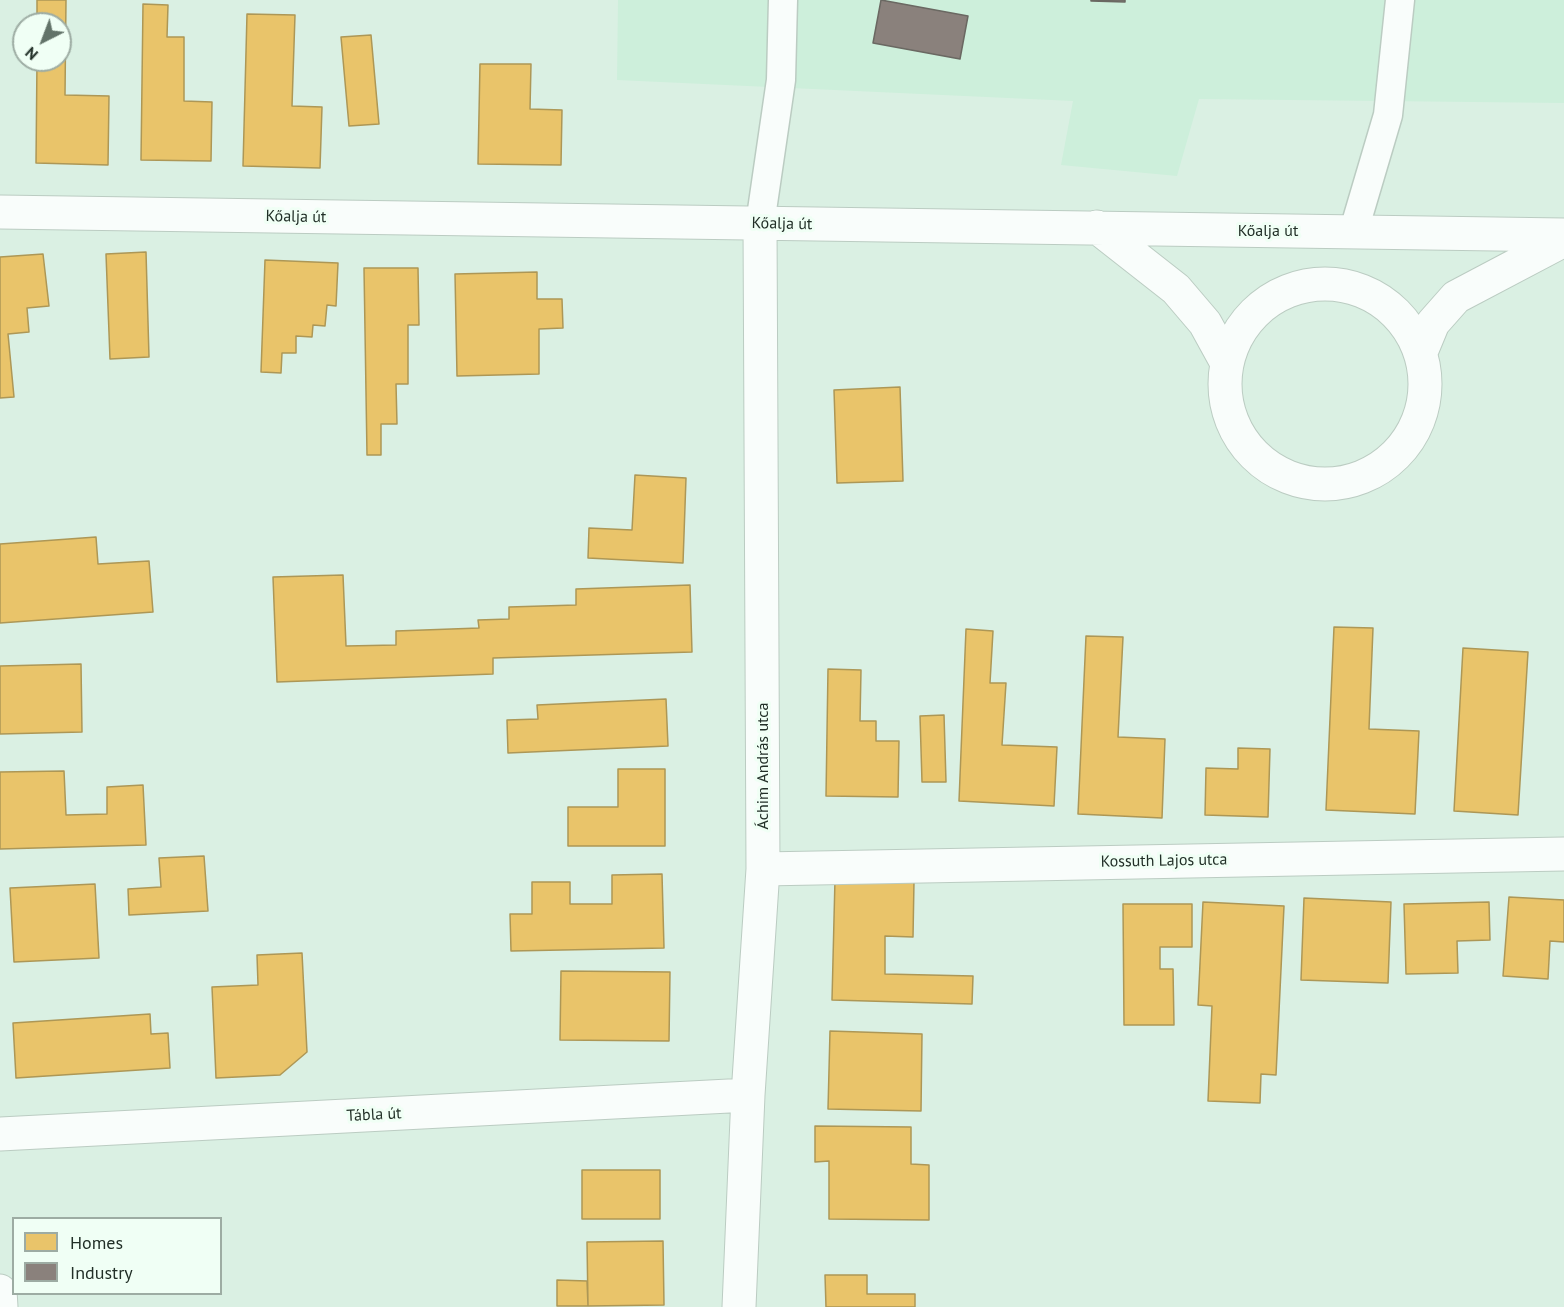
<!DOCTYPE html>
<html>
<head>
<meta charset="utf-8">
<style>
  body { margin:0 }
  #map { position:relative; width:1564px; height:1307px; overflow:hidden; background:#daf0e3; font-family:"PT Sans",sans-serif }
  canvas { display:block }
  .legend { position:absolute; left:12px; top:1217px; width:210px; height:78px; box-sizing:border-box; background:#f0fff5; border:2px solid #9daca3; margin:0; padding:8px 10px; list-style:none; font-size:18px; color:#212f27 }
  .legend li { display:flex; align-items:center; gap:12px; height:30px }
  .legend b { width:30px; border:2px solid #9daca3 }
  .north { position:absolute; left:12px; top:12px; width:60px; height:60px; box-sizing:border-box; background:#f0fff5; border:2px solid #9daca3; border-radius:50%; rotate:222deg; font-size:16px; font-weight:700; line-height:24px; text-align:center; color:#212f27 }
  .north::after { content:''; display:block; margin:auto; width:21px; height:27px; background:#627369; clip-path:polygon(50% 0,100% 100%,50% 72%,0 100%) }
</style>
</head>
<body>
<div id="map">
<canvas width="1564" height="1307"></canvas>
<ul class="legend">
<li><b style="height:16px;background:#e9c46a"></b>Homes</li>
<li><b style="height:16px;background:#8a817c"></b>Industry</li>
</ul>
<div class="north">N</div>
</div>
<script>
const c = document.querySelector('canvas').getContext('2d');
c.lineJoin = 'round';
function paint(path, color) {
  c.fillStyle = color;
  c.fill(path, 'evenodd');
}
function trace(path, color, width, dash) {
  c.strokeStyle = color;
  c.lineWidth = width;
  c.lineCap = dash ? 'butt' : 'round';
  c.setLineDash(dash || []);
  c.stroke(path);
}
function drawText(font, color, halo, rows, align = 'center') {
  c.font = font + ' "PT Sans",sans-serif';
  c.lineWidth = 6;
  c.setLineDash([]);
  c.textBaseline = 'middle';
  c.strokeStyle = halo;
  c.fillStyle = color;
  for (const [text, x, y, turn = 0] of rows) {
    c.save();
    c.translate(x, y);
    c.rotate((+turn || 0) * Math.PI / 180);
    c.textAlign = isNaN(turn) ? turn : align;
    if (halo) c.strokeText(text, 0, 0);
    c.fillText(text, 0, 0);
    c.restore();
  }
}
const built = new Path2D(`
  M 618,0 L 1564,0 L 1564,103 L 1199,99 L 1177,176 L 1061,165 L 1073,101 L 617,80 Z`);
const homes = new Path2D(`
  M 37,0 L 66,0 L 65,95 L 109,96 L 108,165 L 36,163 L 37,60 L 60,60 L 60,24 L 37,24 Z
  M 143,4 L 168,5 L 167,37 L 184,37 L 184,101 L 212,102 L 211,161 L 141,160 Z
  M 247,14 L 295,15 L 292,106 L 322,107 L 320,168 L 243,166 Z
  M 371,35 L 379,124 L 349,126 L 341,37 Z
  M 480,64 L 531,64 L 530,109 L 562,110 L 561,165 L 478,164 Z
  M 146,252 L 149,357 L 110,359 L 106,254 Z
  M 43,254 L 49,306 L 27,308 L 29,332 L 8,334 L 14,397 L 0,398 L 0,257 Z
  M 265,260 L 338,263 L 336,306 L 327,305 L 325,326 L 313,325 L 312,337 L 296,336 L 296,353 L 282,353 L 281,373 L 261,372 Z
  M 364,268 L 418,268 L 419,325 L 408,325 L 408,384 L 396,384 L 397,424 L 381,424 L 381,455 L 367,455 Z
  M 537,272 L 537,299 L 562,299 L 563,328 L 539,329 L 539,374 L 457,376 L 455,274 Z
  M 900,387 L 903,481 L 837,483 L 834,390 Z
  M 635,475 L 686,478 L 683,563 L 588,558 L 589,528 L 632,530 Z
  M 96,537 L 98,564 L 149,561 L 153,612 L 0,623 L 0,544 Z
  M 343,575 L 346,646 L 396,645 L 396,631 L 479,628 L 478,620 L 509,619 L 509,607 L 576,605 L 576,589 L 690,585 L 692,652 L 493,658 L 493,674 L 277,682 L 273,577 Z
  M 1334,627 L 1373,628 L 1369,729 L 1419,731 L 1415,814 L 1326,810 Z
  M 966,629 L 993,631 L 990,683 L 1006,683 L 1002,745 L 1057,747 L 1054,806 L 959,801 Z
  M 1086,636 L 1123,637 L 1118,737 L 1165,739 L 1162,818 L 1078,814 Z
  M 1463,648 L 1528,652 L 1518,815 L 1454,811 Z
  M 81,664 L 82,732 L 0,734 L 0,666 Z
  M 828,669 L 861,670 L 860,721 L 876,721 L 876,741 L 899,741 L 898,797 L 826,796 Z
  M 666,699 L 668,746 L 508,753 L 507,720 L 538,719 L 537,705 Z
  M 944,715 L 946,782 L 922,782 L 920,716 Z
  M 1238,748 L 1270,749 L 1268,817 L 1205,815 L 1206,768 L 1238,769 Z
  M 618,769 L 665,769 L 665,846 L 568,846 L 568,807 L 618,807 Z
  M 64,771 L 66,815 L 107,814 L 107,787 L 143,785 L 146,845 L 0,849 L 0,772 Z
  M 204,856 L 208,911 L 129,915 L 128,889 L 161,887 L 159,858 Z
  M 662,874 L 664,948 L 511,951 L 510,914 L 532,914 L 532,882 L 570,882 L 570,904 L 612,904 L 612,875 Z
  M 835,879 L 914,881 L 913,937 L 885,936 L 885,974 L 973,976 L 972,1004 L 832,1000 Z
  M 95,884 L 99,958 L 14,962 L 10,888 Z
  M 1509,897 L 1564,900 L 1564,942 L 1550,941 L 1548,979 L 1503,976 Z
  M 1304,898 L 1391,902 L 1388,983 L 1301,980 Z
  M 1203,902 L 1284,906 L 1276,1075 L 1261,1074 L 1260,1103 L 1208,1101 L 1212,1006 L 1198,1005 Z
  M 1489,902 L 1490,940 L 1457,941 L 1458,973 L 1406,974 L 1404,904 Z
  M 1123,904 L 1192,904 L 1192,947 L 1160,947 L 1160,969 L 1173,969 L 1174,1025 L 1124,1025 Z
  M 302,953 L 307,1052 L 280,1075 L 216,1078 L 212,987 L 258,985 L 257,955 Z
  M 561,971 L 670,972 L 669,1041 L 560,1040 Z
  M 150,1014 L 151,1034 L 168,1033 L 170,1068 L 16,1078 L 13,1023 Z
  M 830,1031 L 922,1034 L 921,1111 L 828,1109 Z
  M 815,1126 L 911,1127 L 911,1164 L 929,1165 L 929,1220 L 829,1219 L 829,1161 L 815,1162 Z
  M 582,1170 L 660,1170 L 660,1219 L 582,1219 Z
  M 663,1241 L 664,1305 L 588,1306 L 587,1242 Z
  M 825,1275 L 867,1275 L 867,1294 L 915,1294 L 915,1307 L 826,1307 Z
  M 557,1280 L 587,1281 L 588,1306 L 557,1306 Z`);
const industry = new Path2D(`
  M 881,0 L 968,16 L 960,59 L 873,43 Z
  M 1091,0 L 1125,0 L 1125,2 L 1091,1 Z`);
const service = new Path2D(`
  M 760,224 L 781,80 L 783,0
  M 1354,230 L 1388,115 L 1400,0`);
const minor = new Path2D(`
  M 0,212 L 1564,235
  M 1097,227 L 1176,289 L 1205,323 L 1227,363
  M1225 384a100 100 0 1 1 200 0a100 100 0 1 1-200 0Z
  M 1421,352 L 1433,323 L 1456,297 L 1564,240
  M 763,869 L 1564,854
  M 0,1134 L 748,1095
  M 0,1291 L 1,1307
  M 739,1307 L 748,1095 L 763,869 L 760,224`);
const streetNames = [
  ["Kőalja út",296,217,1],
  ["Kőalja út",782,224,1],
  ["Kőalja út",1268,231],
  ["Áchim András utca",763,766,-90],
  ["Kossuth Lajos utca",1164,861,-1],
  ["Tábla út",374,1115,-3]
];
paint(built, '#cdefdb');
paint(homes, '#e9c46a');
trace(homes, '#ad9756', 1.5);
paint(industry, '#8a817c');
trace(industry, '#6a6862', 1.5);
trace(service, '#bbccc2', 31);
trace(minor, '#bbccc2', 35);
trace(service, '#f9fdfb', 28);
trace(minor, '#f9fdfb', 33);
drawText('16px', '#212f27', '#f0fff5', streetNames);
</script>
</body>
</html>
